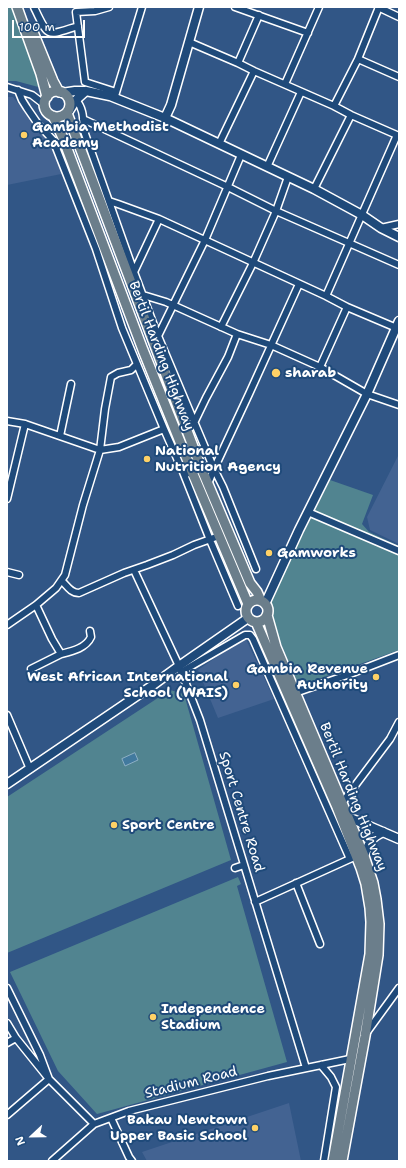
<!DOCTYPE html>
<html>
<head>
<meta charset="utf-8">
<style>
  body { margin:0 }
  #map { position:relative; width:406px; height:1168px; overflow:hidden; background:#315686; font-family:"Shantell Sans",sans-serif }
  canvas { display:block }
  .frame { position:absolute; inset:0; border:8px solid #fff; pointer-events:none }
  .north { position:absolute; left:12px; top:1116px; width:40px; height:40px; -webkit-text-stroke:3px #1f4a7a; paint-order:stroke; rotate:248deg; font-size:11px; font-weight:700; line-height:16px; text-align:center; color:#fff }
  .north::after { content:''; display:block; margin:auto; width:14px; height:18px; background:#fff; clip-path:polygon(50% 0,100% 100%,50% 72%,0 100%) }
  .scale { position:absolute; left:12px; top:20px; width:73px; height:18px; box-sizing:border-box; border:2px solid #fff; border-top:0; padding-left:5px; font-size:12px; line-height:14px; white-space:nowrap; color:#fff; -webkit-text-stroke:3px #1f4a7a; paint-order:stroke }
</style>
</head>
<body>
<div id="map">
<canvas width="406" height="1168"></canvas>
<div class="frame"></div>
<div class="north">N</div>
<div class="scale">100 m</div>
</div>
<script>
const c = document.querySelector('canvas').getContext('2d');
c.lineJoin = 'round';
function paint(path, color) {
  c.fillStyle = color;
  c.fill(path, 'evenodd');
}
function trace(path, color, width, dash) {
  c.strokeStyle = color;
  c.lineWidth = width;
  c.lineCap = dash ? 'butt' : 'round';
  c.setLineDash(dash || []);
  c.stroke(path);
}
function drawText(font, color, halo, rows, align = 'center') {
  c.font = font + ' "Shantell Sans",sans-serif';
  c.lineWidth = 4;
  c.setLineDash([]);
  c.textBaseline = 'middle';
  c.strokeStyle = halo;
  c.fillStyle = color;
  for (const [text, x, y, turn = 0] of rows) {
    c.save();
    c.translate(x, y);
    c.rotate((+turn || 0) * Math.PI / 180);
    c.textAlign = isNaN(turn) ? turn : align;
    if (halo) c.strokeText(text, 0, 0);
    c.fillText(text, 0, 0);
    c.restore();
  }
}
const built = new Path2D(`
  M 7,97 L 13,97 L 71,172 L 7,185 Z
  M 399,454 L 399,544 L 370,530 L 367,517 Z
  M 245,637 L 274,699 L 218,718 L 198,670 Z
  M 289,1103 L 301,1161 L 147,1161 L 142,1152 Z`);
const green = new Path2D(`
  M 7,7 L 15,7 L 42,88 L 16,81 L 7,81 Z
  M 330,480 L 373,495 L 362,524 L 369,532 L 399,546 L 399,650 L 299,686 L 266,608 Z
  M 170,690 L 184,694 L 231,860 L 7,953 L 7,797 Z
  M 238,877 L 241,884 L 237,886 L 287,1062 L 97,1114 L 58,1071 L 10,972 Z`);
const water = new Path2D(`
  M 135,753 L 138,760 L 125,766 L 122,759 Z`);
const street = new Path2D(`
  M 34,7 C 49,39 46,36 78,26
  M 109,7 L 95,11 L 76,12 L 85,82 L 116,92
  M 235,7 L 308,33
  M 378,7 L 399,17
  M 189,42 L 238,63 L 254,71 L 334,106 L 351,115 L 399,136
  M 358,59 L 399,77
  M 238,63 L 259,15
  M 285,84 L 319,7
  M 7,87 L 32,95 L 45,105
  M 18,90 L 22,100 L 27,108 L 38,124 L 53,140 L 96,249 L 122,328 L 164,429 L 183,472 L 193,474
  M 115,96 L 142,7
  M 76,100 C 84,109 83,119 84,131 L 134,272 L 158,336 L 214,469 L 223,487 L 256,569
  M 334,106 L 358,59 L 379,7
  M 83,119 L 228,187 L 276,211 L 399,265
  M 219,144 L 254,71
  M 267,167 L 301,92
  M 314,189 L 351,115
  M 109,201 L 118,204 L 159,219 L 326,296 L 347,307 L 399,329
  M 381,228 L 399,224
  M 134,272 L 159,219
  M 143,295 L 166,302 L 237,334
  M 326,296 L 397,135
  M 221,327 L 253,263 L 276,211 L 288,177
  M 158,336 L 205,240 L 241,155
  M 320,367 L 347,307
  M 7,421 L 25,424 L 100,450 L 119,447 L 164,429
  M 194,423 L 206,398 L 228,357 L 237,334 L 271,345 L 320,367 L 367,394 L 399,405
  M 60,436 L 71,384
  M 183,472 L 210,540 L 238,606
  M 208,484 L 214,469 L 249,394 L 299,284
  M 7,499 L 25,424
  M 308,512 L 399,551
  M 134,570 L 179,666 L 200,720 L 306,1068
  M 7,572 L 19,575
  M 62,581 C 67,586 71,593 79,593 L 124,573 L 147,565 L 173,555 L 194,545 L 219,536
  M 36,605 L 52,639 L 61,654 C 73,651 86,648 91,637 L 90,631
  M 7,625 L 36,605 L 56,588 L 65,575 L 83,505 L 100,450 L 105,409 L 111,377 L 118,373 L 131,370 L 137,364
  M 31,669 L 61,654
  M 181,672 L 245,635 L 250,635 L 253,639 L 350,859
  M 295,693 L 350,674 L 399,655
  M 7,715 L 30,769
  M 342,803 L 390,739 L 399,722
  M 235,868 L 244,865
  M 296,883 L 320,944
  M 255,902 L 352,858
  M 7,988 L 40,1055 L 49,1079 L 94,1124
  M 7,1023 L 16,1038 L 49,1079 L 7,1115
  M 367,1032 L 399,988
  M 7,1043 L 16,1038
  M 321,1065 L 331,1077 L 336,1087 L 324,1161
  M 111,1118 L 129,1157 L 132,1161
  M 52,1161 L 94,1124 L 129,1111 L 268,1076 L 350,1059`);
const secondary = new Path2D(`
  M 62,93 L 75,91 L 86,91 L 110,96 L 165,118 L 314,189 L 362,215 L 381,228 L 399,237
  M 69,111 L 76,100 L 86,91
  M 165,118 L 171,105 L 199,7
  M 265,604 L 299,530 L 367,394 L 399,321
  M 7,784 L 153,685 L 179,666 L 248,618
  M 348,817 L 399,839
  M 364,856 C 369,843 370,838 383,832`);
const primary = new Path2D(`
  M 17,7 L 41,74 L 47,97
  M 33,32 L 53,81 L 59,92
  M44 104a13 13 0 1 1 26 0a13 13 0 1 1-26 0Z
  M 67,113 L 200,465 L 250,583 L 257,592 L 261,601
  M 53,116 L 63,138 L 143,350 L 193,474 L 248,604
  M246 611a11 11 0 1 1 22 0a11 11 0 1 1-22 0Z
  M 267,615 L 276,647 L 348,817 L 364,856 L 373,883 L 376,899 L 379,924 L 378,955 L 365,1036 L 342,1161
  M 256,622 L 337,807 L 361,868 L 366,884 L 370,908 L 371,922 L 370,954 L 333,1161`);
const markers = [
  [24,135,4,"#ffd166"],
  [276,373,5,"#ffd166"],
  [147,459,4,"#ffd166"],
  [269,553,4,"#ffd166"],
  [376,677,4,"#ffd166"],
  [236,685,4,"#ffd166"],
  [114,825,4,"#ffd166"],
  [153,1017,4,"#ffd166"],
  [255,1128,4,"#ffd166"]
];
const poiNames = [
  ["Gambia Methodist",32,127],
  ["Academy",32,143],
  ["sharab",285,373],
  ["National",155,451],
  ["Nutrition Agency",155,467],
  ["Gamworks",277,553],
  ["Gambia Revenue",368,669,"right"],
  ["Authority",368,685,"right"],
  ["West African International",228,677,"right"],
  ["School (WAIS)",228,693,"right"],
  ["Sport Centre",122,825],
  ["Independence",161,1009],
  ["Stadium",161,1025],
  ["Bakau Newtown",247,1120,"right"],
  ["Upper Basic School",247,1136,"right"]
];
const streetNames = [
  ["Bertil Harding Highway",161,356,69],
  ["Bertil Harding Highway",353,797,68],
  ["Sport Centre Road",241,812,73],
  ["Stadium Road",191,1083,-14]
];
paint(built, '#436392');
paint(green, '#518490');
paint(water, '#41799e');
trace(water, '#8dafc5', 1);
trace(street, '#fff', 9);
trace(secondary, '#fff', 11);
trace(primary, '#fff', 12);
trace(street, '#1f4a7a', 6);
trace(secondary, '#1f4a7a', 8);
trace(primary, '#6b7e8b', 9);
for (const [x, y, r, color] of markers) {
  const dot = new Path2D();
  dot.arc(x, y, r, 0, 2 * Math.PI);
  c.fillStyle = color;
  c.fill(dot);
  trace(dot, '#1f4a7a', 1.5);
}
drawText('bold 14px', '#fff', '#1f4a7a', poiNames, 'left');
drawText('14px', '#fff', '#1f4a7a', streetNames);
</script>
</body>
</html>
